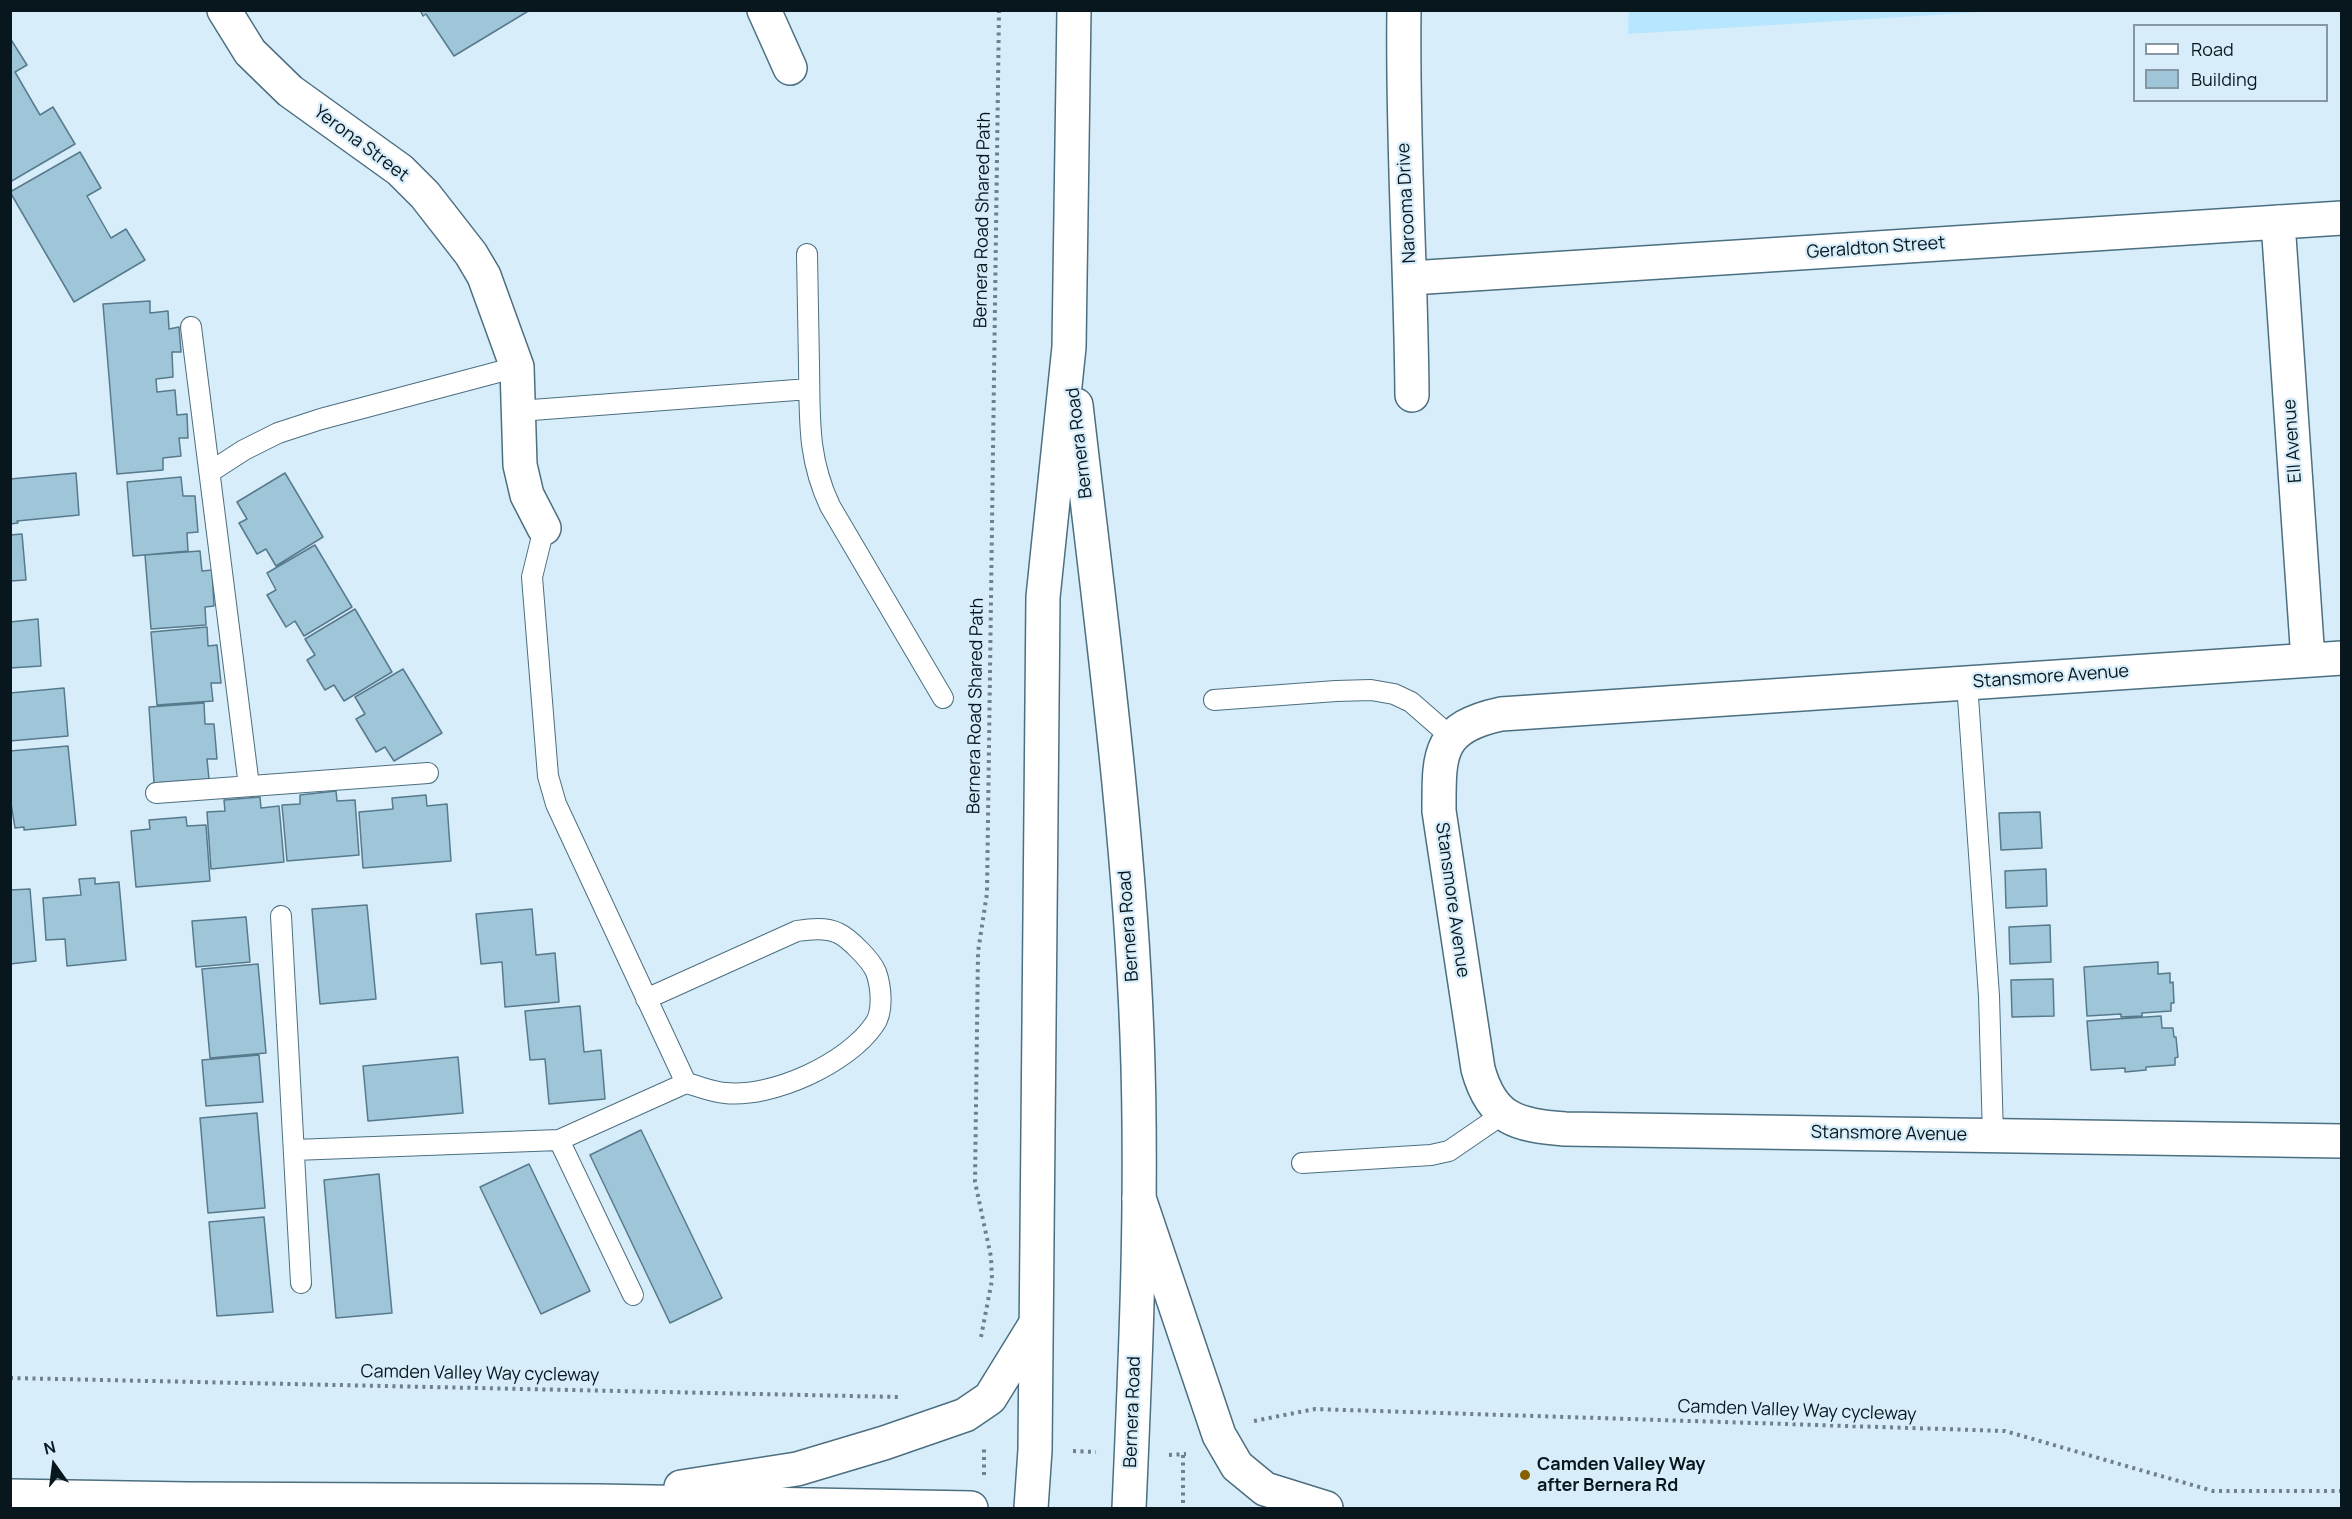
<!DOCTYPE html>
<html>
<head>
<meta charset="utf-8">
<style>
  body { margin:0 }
  #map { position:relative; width:2352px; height:1519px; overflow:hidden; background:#d7edfa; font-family:Manrope,sans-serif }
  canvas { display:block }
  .frame { position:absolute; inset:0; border:12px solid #08171e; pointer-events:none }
  .legend { position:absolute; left:2133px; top:24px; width:195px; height:78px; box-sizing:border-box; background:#d7edfa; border:2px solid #8497a2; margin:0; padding:8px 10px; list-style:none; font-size:18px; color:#08171e }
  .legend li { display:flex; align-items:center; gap:12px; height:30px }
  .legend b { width:30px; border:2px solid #8497a2 }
  .north { position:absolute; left:24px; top:1435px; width:60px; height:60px; -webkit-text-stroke:4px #d7edfa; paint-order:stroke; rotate:346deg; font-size:16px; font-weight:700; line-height:24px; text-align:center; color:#08171e }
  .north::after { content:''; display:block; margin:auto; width:21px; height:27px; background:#08171e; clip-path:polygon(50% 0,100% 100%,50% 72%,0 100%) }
</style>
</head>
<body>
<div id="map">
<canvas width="2352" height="1519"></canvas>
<div class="frame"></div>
<ul class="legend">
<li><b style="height:8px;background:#fff"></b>Road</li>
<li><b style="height:16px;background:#9fc5d9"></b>Building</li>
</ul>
<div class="north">N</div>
</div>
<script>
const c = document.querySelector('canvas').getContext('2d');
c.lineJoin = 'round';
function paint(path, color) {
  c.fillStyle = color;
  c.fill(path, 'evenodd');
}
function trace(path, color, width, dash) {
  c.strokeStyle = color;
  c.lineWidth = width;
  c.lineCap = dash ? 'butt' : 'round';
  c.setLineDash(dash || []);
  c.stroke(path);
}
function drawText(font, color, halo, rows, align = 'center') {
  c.font = font + ' Manrope,sans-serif';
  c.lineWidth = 4.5;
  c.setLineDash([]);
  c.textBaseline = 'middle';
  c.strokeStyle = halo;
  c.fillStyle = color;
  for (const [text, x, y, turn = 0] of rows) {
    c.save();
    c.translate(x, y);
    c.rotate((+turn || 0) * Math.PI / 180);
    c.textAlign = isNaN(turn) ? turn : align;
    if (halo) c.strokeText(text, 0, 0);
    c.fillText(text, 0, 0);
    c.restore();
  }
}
const built = new Path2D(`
  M 1629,10 L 1998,10 L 1998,11 L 1628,34 Z`);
const building = new Path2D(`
  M 420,10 L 530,10 L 454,56 L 426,14 L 423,16 Z
  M 10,38 L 27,65 L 15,72 L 40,115 L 53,107 L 75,144 L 10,182 Z
  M 80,152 L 101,188 L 87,196 L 111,238 L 126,229 L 145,260 L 74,302 L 10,192 Z
  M 150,301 L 150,313 L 168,311 L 169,329 L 179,327 L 181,352 L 172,352 L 173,377 L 156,379 L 157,392 L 175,390 L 177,415 L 187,414 L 188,438 L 179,438 L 181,456 L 163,458 L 163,470 L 117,474 L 103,304 Z
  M 76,473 L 79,515 L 17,521 L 18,523 L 10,524 L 10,479 Z
  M 285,473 L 323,537 L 276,566 L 266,549 L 257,554 L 239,523 L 247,519 L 237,502 Z
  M 181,477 L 183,496 L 195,496 L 198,532 L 187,533 L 188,551 L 133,556 L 127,482 Z
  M 22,534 L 26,580 L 10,581 L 10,535 Z
  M 315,545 L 352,607 L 304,636 L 295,621 L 286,627 L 267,595 L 276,590 L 267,573 Z
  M 200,551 L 202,571 L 212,570 L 214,606 L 205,607 L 206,625 L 151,629 L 145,555 Z
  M 355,609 L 392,672 L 344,701 L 334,685 L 325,690 L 307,660 L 315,655 L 305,639 Z
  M 38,619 L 41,666 L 10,668 L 10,622 Z
  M 207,627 L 208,646 L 217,645 L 221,683 L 211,683 L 213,701 L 157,705 L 151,632 Z
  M 403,669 L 442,733 L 394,761 L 385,747 L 376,752 L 356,719 L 365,714 L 355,697 Z
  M 64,688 L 68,736 L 10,741 L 10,693 Z
  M 204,703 L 205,724 L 214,724 L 217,759 L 207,759 L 209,779 L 154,783 L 149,707 Z
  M 68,746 L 76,825 L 24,830 L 24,827 L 15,828 L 10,797 L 10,751 Z
  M 336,791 L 337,801 L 355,800 L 359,855 L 287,861 L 282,805 L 300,804 L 300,795 Z
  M 426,795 L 427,806 L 447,804 L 451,861 L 363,868 L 359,812 L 393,809 L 392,798 Z
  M 260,797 L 261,808 L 279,806 L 284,862 L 211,869 L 207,812 L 225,811 L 224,800 Z
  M 2040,812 L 2042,848 L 2001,850 L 1999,813 Z
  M 186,817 L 187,826 L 206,825 L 210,881 L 136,887 L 131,831 L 150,829 L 149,820 Z
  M 2046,869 L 2047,906 L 2006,908 L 2005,871 Z
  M 95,878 L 95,884 L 119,882 L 126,960 L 67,966 L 65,939 L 46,940 L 43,898 L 81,895 L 79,879 Z
  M 30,889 L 36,961 L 10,964 L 10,890 Z
  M 367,905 L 376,999 L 320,1004 L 312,909 Z
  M 532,909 L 536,955 L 555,953 L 559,1002 L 505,1007 L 502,962 L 481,964 L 476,914 Z
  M 246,917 L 250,962 L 196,967 L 192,921 Z
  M 2050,925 L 2051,962 L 2010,964 L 2009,927 Z
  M 2158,962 L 2158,974 L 2170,973 L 2170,983 L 2173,982 L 2174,1003 L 2171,1003 L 2171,1011 L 2142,1013 L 2142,1016 L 2121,1017 L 2121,1014 L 2087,1016 L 2084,967 Z
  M 258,964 L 266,1053 L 210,1058 L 202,969 Z
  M 2053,979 L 2054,1016 L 2012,1017 L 2011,980 Z
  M 580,1006 L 584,1052 L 601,1050 L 605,1099 L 549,1104 L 545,1059 L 530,1060 L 525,1011 Z
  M 2161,1016 L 2162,1028 L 2173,1028 L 2174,1037 L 2176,1037 L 2178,1057 L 2175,1058 L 2175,1065 L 2146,1067 L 2146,1070 L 2125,1072 L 2125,1068 L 2091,1070 L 2087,1021 Z
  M 259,1055 L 263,1102 L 206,1106 L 202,1060 Z
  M 458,1057 L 463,1113 L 368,1121 L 363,1066 Z
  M 257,1113 L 265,1208 L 208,1213 L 200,1118 Z
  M 641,1130 L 722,1298 L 670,1323 L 590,1155 Z
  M 529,1164 L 590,1291 L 541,1314 L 480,1187 Z
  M 379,1174 L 392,1313 L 336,1318 L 324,1180 Z
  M 264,1217 L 273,1312 L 217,1316 L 209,1222 Z`);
const path = new Path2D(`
  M 981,1337 L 992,1280 L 991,1257 L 975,1182 L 978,952 L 987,893 L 999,10
  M 10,1378 L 898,1397
  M 1254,1421 L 1315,1409 L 2005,1431 L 2213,1491 L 2342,1491
  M 1073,1451 L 1096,1452
  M 1169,1455 L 1186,1454
  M 1183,1455 L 1183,1508
  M 984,1475 L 984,1448`);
const lane = new Path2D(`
  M 807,254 C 808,291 808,328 809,365 C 810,418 807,457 830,506 L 943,698
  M 191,327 L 249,786
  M 519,411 L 809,389
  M 210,472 L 244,450 L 278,433 L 321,419 L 517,367
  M 1967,683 L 1989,996 L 1993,1136
  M 1214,700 L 1336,691 L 1371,690 L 1394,694 L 1411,702 L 1451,737
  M 156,793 L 428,773
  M 281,916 L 301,1283
  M 646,999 L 797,931 C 810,929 826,927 838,933 C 849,938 871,960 876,972 C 881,986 884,1012 874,1025 C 847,1064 772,1098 725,1093 C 712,1092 698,1086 686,1083
  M 559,1140 L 633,1295
  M 294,1150 L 559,1140 L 686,1083 L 556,804 L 548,776 L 532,577 L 544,528
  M 1302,1163 L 1431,1155 L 1449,1151 L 1503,1114`);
const street = new Path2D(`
  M 224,10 L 250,52 L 290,91 L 400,170 L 425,195 L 471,254 L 484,276 L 517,367 L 520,465 L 527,495 L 544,528
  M 764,10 L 790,68
  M 1404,10 C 1402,139 1411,267 1412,395
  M 2278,222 L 2308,660
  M 1411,278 L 2342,218
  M 2342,658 L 1501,714 C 1437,728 1439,754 1439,811 L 1478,1069 C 1492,1120 1517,1125 1565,1129 L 2342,1141`);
const secondary = new Path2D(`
  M 1076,405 C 1100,615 1129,825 1137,1036 C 1143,1193 1136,1351 1129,1508
  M 1031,1508 L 1035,1450 L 1043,597 L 1069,347 L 1074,10`);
const primary = new Path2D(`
  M 1139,1198 L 1219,1435 L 1237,1466 L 1265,1489 L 1326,1508
  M 681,1487 L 797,1469 L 884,1443 L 965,1415 L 990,1398 L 1035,1325
  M 10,1496 L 187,1499 L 599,1501 L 971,1508`);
const markers = [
  [1525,1475,6,"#896000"]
];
const streetNames = [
  ["Yerona Street",361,144,37],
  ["Narooma Drive",1407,203,-93],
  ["Bernera Road Shared Path",983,220,-89],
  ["Geraldton Street",1876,248,-4],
  ["Ell Avenue",2293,441,-94],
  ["Bernera Road",1080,443,-97],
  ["Stansmore Avenue",2051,677,-4],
  ["Bernera Road Shared Path",976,706,-89],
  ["Stansmore Avenue",1452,900,82],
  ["Bernera Road",1129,926,-94],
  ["Stansmore Avenue",1889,1134,1],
  ["Camden Valley Way cycleway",480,1374,1],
  ["Camden Valley Way cycleway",1797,1411,2],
  ["Bernera Road",1133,1412,-88]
];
const poiNames = [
  ["Camden Valley Way",1537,1465],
  ["after Bernera Rd",1537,1486]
];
paint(built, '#b7e6ff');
paint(building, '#9fc5d9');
trace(building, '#577a8c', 1.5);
trace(lane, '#4c6f81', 22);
trace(street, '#4c6f81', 36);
trace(secondary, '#4c6f81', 36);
trace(primary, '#4c6f81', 36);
trace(path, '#6e808a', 4, [3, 4.5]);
trace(lane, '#fff', 20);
trace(street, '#fff', 33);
trace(secondary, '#fff', 33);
trace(primary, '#fff', 33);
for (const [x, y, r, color] of markers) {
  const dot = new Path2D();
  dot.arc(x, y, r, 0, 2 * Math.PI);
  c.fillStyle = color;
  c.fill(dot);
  trace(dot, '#d7edfa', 2);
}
drawText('18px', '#08171e', '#d7edfa', streetNames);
drawText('bold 18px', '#08171e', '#d7edfa', poiNames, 'left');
</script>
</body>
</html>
